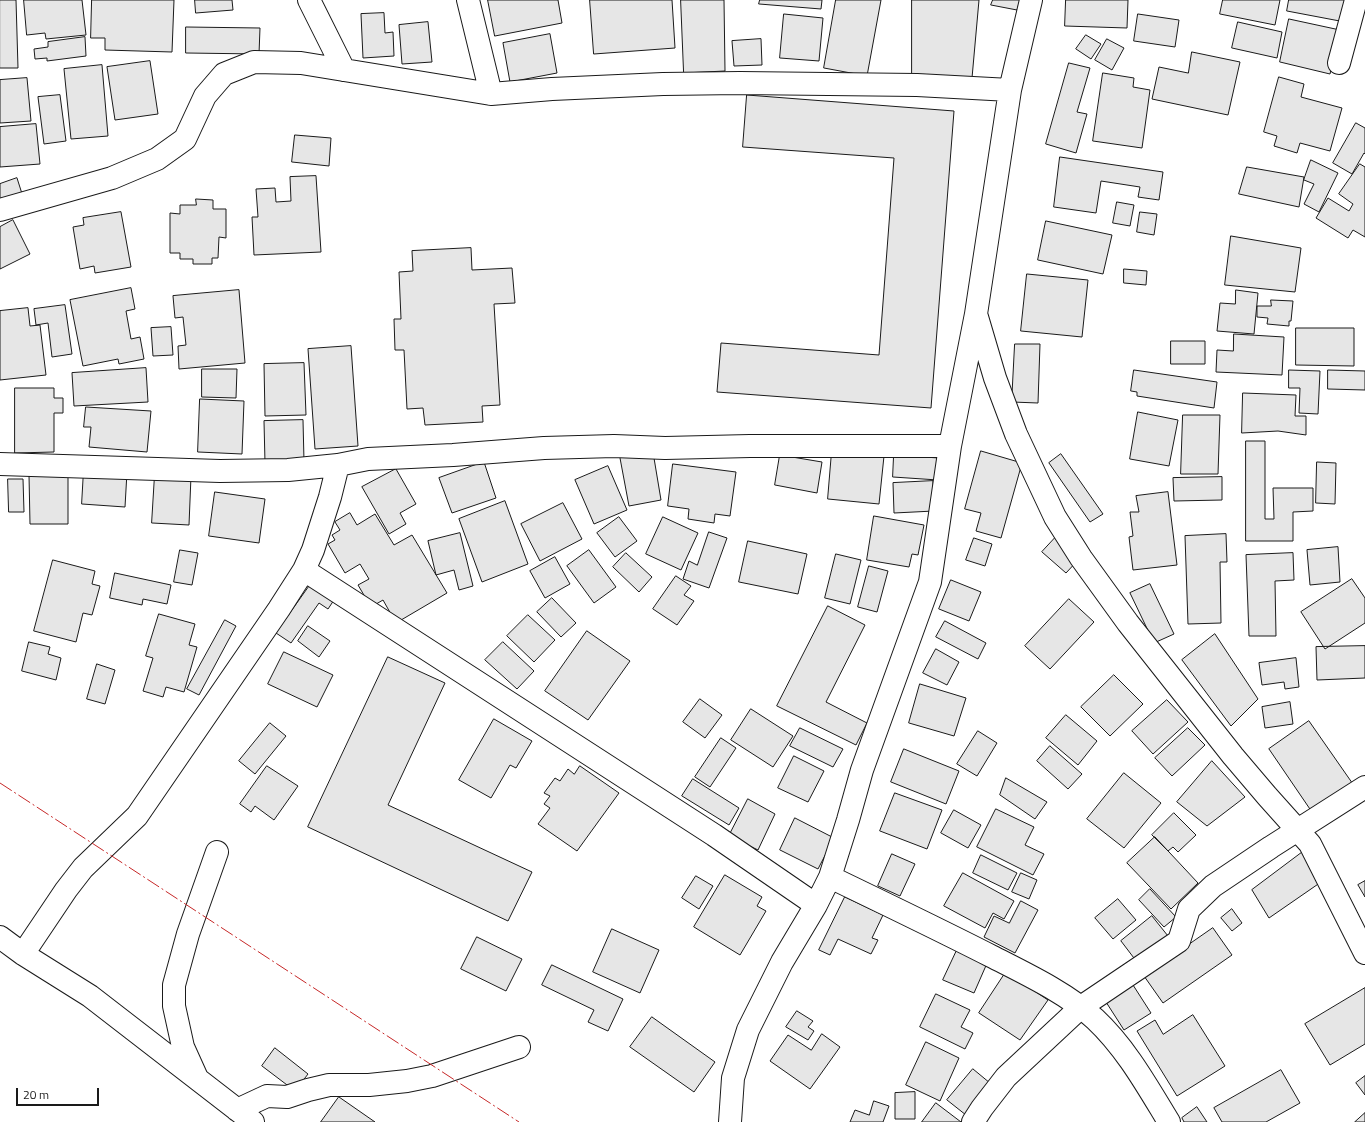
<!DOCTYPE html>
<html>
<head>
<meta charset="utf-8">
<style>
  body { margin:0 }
  #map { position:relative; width:1365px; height:1122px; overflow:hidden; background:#fff; font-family:"Titillium Web",sans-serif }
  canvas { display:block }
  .scale { position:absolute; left:16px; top:1088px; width:83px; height:18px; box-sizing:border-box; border:2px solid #1a1a1a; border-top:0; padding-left:5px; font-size:12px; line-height:14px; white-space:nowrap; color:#1a1a1a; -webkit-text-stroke:3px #fff; paint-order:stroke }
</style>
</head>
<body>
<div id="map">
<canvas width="1365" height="1122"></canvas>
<div class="scale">20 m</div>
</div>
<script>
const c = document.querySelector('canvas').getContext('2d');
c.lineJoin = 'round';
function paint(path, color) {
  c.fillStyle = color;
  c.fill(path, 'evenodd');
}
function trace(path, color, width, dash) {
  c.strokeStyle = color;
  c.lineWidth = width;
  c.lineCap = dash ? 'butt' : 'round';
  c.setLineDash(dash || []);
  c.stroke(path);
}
const building = new Path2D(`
  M 0,0 L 16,0 L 18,68 L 0,68 Z
  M 24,0 L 82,0 L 86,35 L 46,39 L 45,33 L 27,35 Z
  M 92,0 L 174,0 L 172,52 L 105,50 L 105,38 L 91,38 Z
  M 195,0 L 232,0 L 233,10 L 196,13 Z
  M 488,0 L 558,0 L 562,23 L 495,36 Z
  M 590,0 L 672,0 L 675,48 L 594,54 Z
  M 681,0 L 724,0 L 725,71 L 684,73 Z
  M 760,0 L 822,0 L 821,9 L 759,4 Z
  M 836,0 L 881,0 L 867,76 L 824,68 Z
  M 912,0 L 979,0 L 972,78 L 912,75 Z
  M 993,0 L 1020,0 L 1017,10 L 991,5 Z
  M 1066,0 L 1128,0 L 1127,28 L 1065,26 Z
  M 1223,0 L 1280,0 L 1275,25 L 1220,14 Z
  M 1289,0 L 1349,0 L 1345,22 L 1287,11 Z
  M 384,13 L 385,33 L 393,32 L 394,56 L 363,58 L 361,14 Z
  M 784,14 L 823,18 L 819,61 L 780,58 Z
  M 1138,14 L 1179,20 L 1175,47 L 1134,41 Z
  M 1289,19 L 1340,30 L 1330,74 L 1280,62 Z
  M 428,22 L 432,62 L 402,64 L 399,25 Z
  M 1238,22 L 1282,32 L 1277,58 L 1232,48 Z
  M 186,27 L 260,28 L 259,54 L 186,53 Z
  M 550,34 L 557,73 L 510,82 L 503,43 Z
  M 1086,35 L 1101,44 L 1091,59 L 1076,49 Z
  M 85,37 L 86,56 L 47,61 L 47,58 L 35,59 L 34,49 L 48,47 L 48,42 Z
  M 761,39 L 762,65 L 734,66 L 732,41 Z
  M 1107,39 L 1124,48 L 1112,70 L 1095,60 Z
  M 1192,52 L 1240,62 L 1228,115 L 1152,99 L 1159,67 L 1188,73 Z
  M 150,61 L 158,114 L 115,120 L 107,67 Z
  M 1069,63 L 1090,68 L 1077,112 L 1087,114 L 1076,153 L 1046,144 Z
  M 102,65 L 108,136 L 71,139 L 64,69 Z
  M 1103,73 L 1134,78 L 1133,87 L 1150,90 L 1142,148 L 1093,141 Z
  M 1279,77 L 1304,84 L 1301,97 L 1342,108 L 1330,151 L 1300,143 L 1297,153 L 1274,146 L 1277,136 L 1264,132 Z
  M 27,78 L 31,121 L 0,123 L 0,80 Z
  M 60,95 L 66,141 L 44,144 L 38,97 Z
  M 747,95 L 954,111 L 931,408 L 717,392 L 721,343 L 879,355 L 894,158 L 743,147 Z
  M 1356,123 L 1365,128 L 1365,154 L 1364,153 L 1352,174 L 1333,163 Z
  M 36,124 L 40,164 L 0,167 L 0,127 Z
  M 295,135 L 331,138 L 329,166 L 292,162 Z
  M 1060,157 L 1163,172 L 1159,200 L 1138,197 L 1140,187 L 1101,181 L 1096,213 L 1054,207 Z
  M 1311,160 L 1338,173 L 1319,212 L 1304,204 L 1314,184 L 1304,180 Z
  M 1360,164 L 1365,167 L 1365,237 L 1353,230 L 1348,238 L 1316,218 L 1328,198 L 1349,211 L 1353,204 L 1339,194 Z
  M 1247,167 L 1304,177 L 1299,207 L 1239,194 Z
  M 316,176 L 321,252 L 254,255 L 252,217 L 258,217 L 256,189 L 275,188 L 276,202 L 291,201 L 290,177 Z
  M 17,178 L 24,200 L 0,208 L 0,184 Z
  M 196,199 L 213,200 L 213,209 L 226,209 L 226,238 L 219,237 L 218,258 L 212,258 L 212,264 L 193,264 L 193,259 L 180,259 L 180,253 L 170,253 L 170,213 L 180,214 L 180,205 L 196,205 Z
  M 1117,202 L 1134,205 L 1130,226 L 1113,223 Z
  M 121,212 L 131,267 L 95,273 L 94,266 L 80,269 L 73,227 L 84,225 L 83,218 Z
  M 1140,212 L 1157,214 L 1154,235 L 1137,232 Z
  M 13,220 L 30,254 L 0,269 L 0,227 Z
  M 1046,221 L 1112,235 L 1103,274 L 1038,260 Z
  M 1231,236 L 1301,248 L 1295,292 L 1225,285 Z
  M 471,248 L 472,270 L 512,268 L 515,303 L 494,304 L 500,405 L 482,406 L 483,422 L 425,425 L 423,408 L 407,409 L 404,350 L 395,350 L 394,319 L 401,319 L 399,272 L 413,271 L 412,251 Z
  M 1124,269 L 1147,271 L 1146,285 L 1124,283 Z
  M 1027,274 L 1088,280 L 1082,337 L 1021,331 Z
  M 131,288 L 135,309 L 126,311 L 131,339 L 140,337 L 144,359 L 119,364 L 118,359 L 83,366 L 70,300 Z
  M 239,290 L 245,363 L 179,369 L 178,346 L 186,345 L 183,317 L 175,318 L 173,296 Z
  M 1236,290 L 1258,293 L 1254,334 L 1217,331 L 1220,303 L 1235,304 Z
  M 1271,300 L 1293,301 L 1291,321 L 1289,321 L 1289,326 L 1267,324 L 1268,318 L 1257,317 L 1257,306 L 1271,306 Z
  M 65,305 L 72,354 L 52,357 L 48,323 L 36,325 L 34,309 Z
  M 28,308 L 30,326 L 40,325 L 46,375 L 0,380 L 0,311 Z
  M 171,327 L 173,355 L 153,356 L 151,328 Z
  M 1296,328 L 1354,328 L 1354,366 L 1296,365 Z
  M 1234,334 L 1284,337 L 1282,375 L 1216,372 L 1217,350 L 1233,351 Z
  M 1171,341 L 1205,341 L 1205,364 L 1171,364 Z
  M 1015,344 L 1040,344 L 1038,403 L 1012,402 Z
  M 351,346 L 358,446 L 315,449 L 308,349 Z
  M 304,363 L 306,415 L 265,416 L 264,364 Z
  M 146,368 L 148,402 L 74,406 L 72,373 Z
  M 202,369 L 237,369 L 236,398 L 202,397 Z
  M 1134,370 L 1217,382 L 1214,408 L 1137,396 L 1137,392 L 1131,391 Z
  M 1289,370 L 1320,371 L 1318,414 L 1299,413 L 1300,388 L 1289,388 Z
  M 1328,370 L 1365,371 L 1365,390 L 1328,389 Z
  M 15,388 L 54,388 L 54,398 L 63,398 L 63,413 L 54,413 L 54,452 L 15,453 Z
  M 1243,393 L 1296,395 L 1295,416 L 1306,416 L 1306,435 L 1278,431 L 1242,433 Z
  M 200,399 L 244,401 L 242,454 L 198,452 Z
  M 86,407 L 151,411 L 147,452 L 89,447 L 91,427 L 84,427 Z
  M 1138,412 L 1178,420 L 1169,466 L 1130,459 Z
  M 1183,415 L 1220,415 L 1218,474 L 1181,474 Z
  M 303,420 L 304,461 L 265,463 L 264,421 Z
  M 1246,441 L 1265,441 L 1265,519 L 1274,519 L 1273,488 L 1313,488 L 1313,511 L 1293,512 L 1293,541 L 1246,541 Z
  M 832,451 L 884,456 L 879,504 L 828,499 Z
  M 981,451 L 1022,463 L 1001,538 L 976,531 L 981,513 L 965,509 Z
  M 653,452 L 661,500 L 629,506 L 620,458 Z
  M 1061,454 L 1103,514 L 1090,522 L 1049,463 Z
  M 780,455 L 822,462 L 817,493 L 775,485 Z
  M 894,455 L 939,458 L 938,480 L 893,477 Z
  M 484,462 L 496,498 L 452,513 L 439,478 Z
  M 1317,462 L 1336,463 L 1335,504 L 1316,503 Z
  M 673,464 L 736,472 L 730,516 L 715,514 L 714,523 L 688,519 L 689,509 L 668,506 Z
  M 608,466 L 627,510 L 594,524 L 575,480 Z
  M 84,469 L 127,472 L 125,507 L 82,504 Z
  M 396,469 L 416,504 L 400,513 L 406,524 L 389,534 L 362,487 Z
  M 68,474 L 68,524 L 30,524 L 29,475 Z
  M 155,474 L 191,476 L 189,525 L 152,523 Z
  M 1222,477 L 1222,500 L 1174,501 L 1173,478 Z
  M 8,479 L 23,479 L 24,512 L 9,512 Z
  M 933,481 L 934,511 L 894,513 L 893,483 Z
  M 215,492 L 265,499 L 259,543 L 209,536 Z
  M 1168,492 L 1177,565 L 1133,570 L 1129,537 L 1133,536 L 1130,512 L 1139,512 L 1136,496 Z
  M 505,501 L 528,564 L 482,582 L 459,519 Z
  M 563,503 L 582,539 L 540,561 L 521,524 Z
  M 350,513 L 357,525 L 375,514 L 394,545 L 412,535 L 447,593 L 396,623 L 383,600 L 371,607 L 358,585 L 369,579 L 360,564 L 345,573 L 328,544 L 335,540 L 332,535 L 340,530 L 335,522 Z
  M 874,516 L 924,525 L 918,555 L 912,554 L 909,567 L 867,560 Z
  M 619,517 L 637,541 L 615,557 L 597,533 Z
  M 663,517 L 698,533 L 681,570 L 646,554 Z
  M 709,532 L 727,538 L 709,588 L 683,579 L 689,561 L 697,565 Z
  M 460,533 L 473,586 L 459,590 L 454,570 L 436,575 L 428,541 Z
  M 1226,534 L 1227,562 L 1220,562 L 1221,623 L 1188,624 L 1185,536 Z
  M 974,538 L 992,544 L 985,566 L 966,560 Z
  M 1055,538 L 1079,559 L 1066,573 L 1042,552 Z
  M 748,541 L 807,554 L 798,594 L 739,582 Z
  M 1338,547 L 1340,582 L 1310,585 L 1307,550 Z
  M 180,550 L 198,553 L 192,585 L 174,582 Z
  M 589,550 L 616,587 L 594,603 L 567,566 Z
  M 626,553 L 652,577 L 639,592 L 613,567 Z
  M 1293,553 L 1294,580 L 1275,581 L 1276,636 L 1249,636 L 1246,555 Z
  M 836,554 L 861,560 L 850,604 L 825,598 Z
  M 555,557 L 570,584 L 545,598 L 530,571 Z
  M 53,560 L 95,571 L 92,584 L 100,586 L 92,615 L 83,613 L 76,642 L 34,631 Z
  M 869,566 L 888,571 L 877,612 L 858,607 Z
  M 115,573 L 171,585 L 167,604 L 143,599 L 142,605 L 110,598 Z
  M 676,576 L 691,586 L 684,595 L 694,601 L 677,625 L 653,609 Z
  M 1352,579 L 1365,598 L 1365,623 L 1325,649 L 1301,612 Z
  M 951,580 L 981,592 L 969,621 L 939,609 Z
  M 313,581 L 336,597 L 328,609 L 319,603 L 291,643 L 276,633 Z
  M 1150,584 L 1174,634 L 1154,643 L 1130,593 Z
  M 552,598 L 576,623 L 561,637 L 537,612 Z
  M 1069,599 L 1094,622 L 1050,669 L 1025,646 Z
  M 828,606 L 865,625 L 826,702 L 867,723 L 856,745 L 777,706 Z
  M 159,614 L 195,624 L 189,645 L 197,647 L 184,692 L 166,687 L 163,697 L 143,691 L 153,658 L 146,656 Z
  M 528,615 L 555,640 L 534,662 L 507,636 Z
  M 225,620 L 236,626 L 199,695 L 187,689 Z
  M 945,621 L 986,643 L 978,659 L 936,637 Z
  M 308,626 L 330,641 L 319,657 L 298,641 Z
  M 587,631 L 630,661 L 588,720 L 545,691 Z
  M 1215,634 L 1258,699 L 1231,726 L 1182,660 Z
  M 29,642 L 50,647 L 48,654 L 61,658 L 56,680 L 22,671 Z
  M 503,642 L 534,671 L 517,689 L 485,660 Z
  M 1365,646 L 1365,678 L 1317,680 L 1316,647 Z
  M 936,649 L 959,662 L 947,685 L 923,673 Z
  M 284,652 L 333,675 L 317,707 L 268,684 Z
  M 388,657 L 445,683 L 388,805 L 532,872 L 508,921 L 308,827 Z
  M 1296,658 L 1299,687 L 1285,689 L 1284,682 L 1262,685 L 1259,663 Z
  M 97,664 L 115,670 L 105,704 L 87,699 Z
  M 1114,675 L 1143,704 L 1110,736 L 1081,707 Z
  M 920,684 L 966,698 L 954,736 L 909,723 Z
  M 700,699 L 722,715 L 705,738 L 683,722 Z
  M 1167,700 L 1188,722 L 1153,754 L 1132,731 Z
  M 1290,702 L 1293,724 L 1265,728 L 1262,707 Z
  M 751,709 L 793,736 L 773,767 L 731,740 Z
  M 1066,715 L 1097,741 L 1078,765 L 1046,738 Z
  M 494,719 L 532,741 L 516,768 L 510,765 L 491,798 L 459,780 Z
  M 1309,721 L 1355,787 L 1314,815 L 1269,749 Z
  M 270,723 L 286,736 L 255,774 L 239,761 Z
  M 800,728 L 843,749 L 833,767 L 790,746 Z
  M 1188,728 L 1205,745 L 1172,776 L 1155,758 Z
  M 978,731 L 997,743 L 977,776 L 957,764 Z
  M 721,738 L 736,748 L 710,787 L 695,777 Z
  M 1050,746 L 1082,774 L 1068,789 L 1037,761 Z
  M 904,749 L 959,771 L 946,804 L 891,782 Z
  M 794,756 L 824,771 L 808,802 L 778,788 Z
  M 1212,761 L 1245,797 L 1207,826 L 1177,802 Z
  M 267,766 L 298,786 L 274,820 L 255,806 L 251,812 L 240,804 Z
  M 580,766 L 619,793 L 577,851 L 538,824 L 550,808 L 544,804 L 550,796 L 544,793 L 555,778 L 560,781 L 568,769 L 574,774 Z
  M 1124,773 L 1161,803 L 1124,848 L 1087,819 Z
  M 1006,778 L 1047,802 L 1035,819 L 1000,795 Z
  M 693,779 L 739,808 L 729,825 L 682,796 Z
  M 895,793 L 942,810 L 927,849 L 880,831 Z
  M 748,799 L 775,814 L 758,850 L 729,836 Z
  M 996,809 L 1034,827 L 1025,845 L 1044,854 L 1033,875 L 977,847 Z
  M 954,810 L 981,825 L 968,848 L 941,833 Z
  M 1174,813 L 1196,835 L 1178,852 L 1173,847 L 1168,851 L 1152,835 Z
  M 795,818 L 834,838 L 818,869 L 780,850 Z
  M 1155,837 L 1198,883 L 1171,909 L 1127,863 Z
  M 1304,851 L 1324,880 L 1269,918 L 1252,890 Z
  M 892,854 L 915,864 L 900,896 L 878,886 Z
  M 981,855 L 1017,873 L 1008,890 L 973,873 Z
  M 963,873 L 1014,901 L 1004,919 L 993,913 L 985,928 L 944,906 Z
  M 1021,873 L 1037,880 L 1029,899 L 1012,892 Z
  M 725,875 L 762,897 L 757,906 L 766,911 L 740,955 L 694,927 Z
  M 696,876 L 713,886 L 699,909 L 682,898 Z
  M 1365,881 L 1365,897 L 1358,885 Z
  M 1150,889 L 1176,917 L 1164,927 L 1139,900 Z
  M 845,897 L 883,915 L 872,938 L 878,940 L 871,954 L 838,939 L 830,955 L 819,950 Z
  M 1118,899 L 1136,920 L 1113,939 L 1095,918 Z
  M 1021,901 L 1038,910 L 1015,953 L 984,937 L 994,916 L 1009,923 Z
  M 1232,909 L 1242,923 L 1232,931 L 1221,918 Z
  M 1152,916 L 1172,941 L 1140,966 L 1121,941 Z
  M 1213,928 L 1232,955 L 1163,1003 L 1144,976 Z
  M 612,929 L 659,950 L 640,993 L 593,972 Z
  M 477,937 L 522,959 L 506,991 L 461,969 Z
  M 958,948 L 988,961 L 974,993 L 943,980 Z
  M 552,965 L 623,999 L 608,1031 L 588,1022 L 594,1010 L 542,985 Z
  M 1006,972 L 1048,1000 L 1020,1040 L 979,1013 Z
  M 1133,985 L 1151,1013 L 1124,1030 L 1106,1002 Z
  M 1365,988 L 1365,1044 L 1330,1065 L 1305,1024 Z
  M 936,994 L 970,1010 L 961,1027 L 973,1033 L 965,1049 L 920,1027 Z
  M 797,1011 L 813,1021 L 808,1027 L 814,1031 L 808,1040 L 786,1027 Z
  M 1193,1015 L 1225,1066 L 1177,1096 L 1137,1031 L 1155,1020 L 1163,1034 Z
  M 652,1017 L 715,1062 L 694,1092 L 630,1047 Z
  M 822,1034 L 840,1047 L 810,1089 L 770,1061 L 788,1035 L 811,1050 Z
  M 926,1042 L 959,1058 L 940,1101 L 906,1085 Z
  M 275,1048 L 308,1074 L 295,1091 L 262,1066 Z
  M 973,1069 L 996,1088 L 971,1119 L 947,1100 Z
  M 1281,1070 L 1300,1103 L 1266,1122 L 1222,1122 L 1214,1108 Z
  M 1365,1076 L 1365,1095 L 1356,1083 Z
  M 915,1092 L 915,1119 L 895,1119 L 895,1093 Z
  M 339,1097 L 375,1122 L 321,1122 Z
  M 874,1101 L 889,1106 L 883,1122 L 850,1122 L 855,1110 L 869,1115 Z
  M 936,1103 L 961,1122 L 922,1122 Z
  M 1197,1107 L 1207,1122 L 1184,1122 L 1182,1118 Z
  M 1365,1113 L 1365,1122 L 1355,1122 Z`);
const street = new Path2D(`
  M 309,0 L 344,70
  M 468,0 L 491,94
  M 1339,63 L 1356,0
  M 0,210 L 112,178 L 157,159 L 185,139 L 205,96 L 224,74 L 254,62 L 301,63 L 491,94 L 552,89 L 663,84 L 740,83 L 917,85 L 1010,90
  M 977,317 L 995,378 L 1016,434 L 1055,517 L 1081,558 L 1128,623 L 1233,756 L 1267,796 L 1310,844 L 1365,953
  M 0,464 L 220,471 L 288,470 L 338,465 L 368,459 L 453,455 L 544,448 L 614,446 L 665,448 L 750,446 L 950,446
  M 304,570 L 714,835 L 816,905
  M 830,877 C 884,903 938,929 991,956 C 1026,974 1065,992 1095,1019 C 1126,1048 1147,1086 1169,1122
  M 0,937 L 23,954 L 90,996 L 253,1122
  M 23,954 L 66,890 L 83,868 L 137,816 L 279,609 L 304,570 L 313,550 L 330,497 L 338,465
  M 197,1078 L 183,1047 L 174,1006 L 174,985 L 188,934 L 217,852
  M 237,1110 L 267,1096 L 287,1097 L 308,1090 L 329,1085 L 369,1085 L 407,1081 L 432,1076 L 519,1047
  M 730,1122 L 733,1078 L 748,1030 L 782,962 L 816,905 L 830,877 L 848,820 L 862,770 L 930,582 L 950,446 L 976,314 L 1010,90 L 1031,0
  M 973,1122 L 982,1108 L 1006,1077 L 1081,1007 L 1179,941 L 1189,909 L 1213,886 L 1271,847 L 1365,787`);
const power = new Path2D(`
  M 0,783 L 519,1122`);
paint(building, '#e6e6e6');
trace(building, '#1a1a1a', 1);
trace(street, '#1a1a1a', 24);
trace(street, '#fff', 22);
trace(power, '#c62828', 1, [14, 3, 2, 3]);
</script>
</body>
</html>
